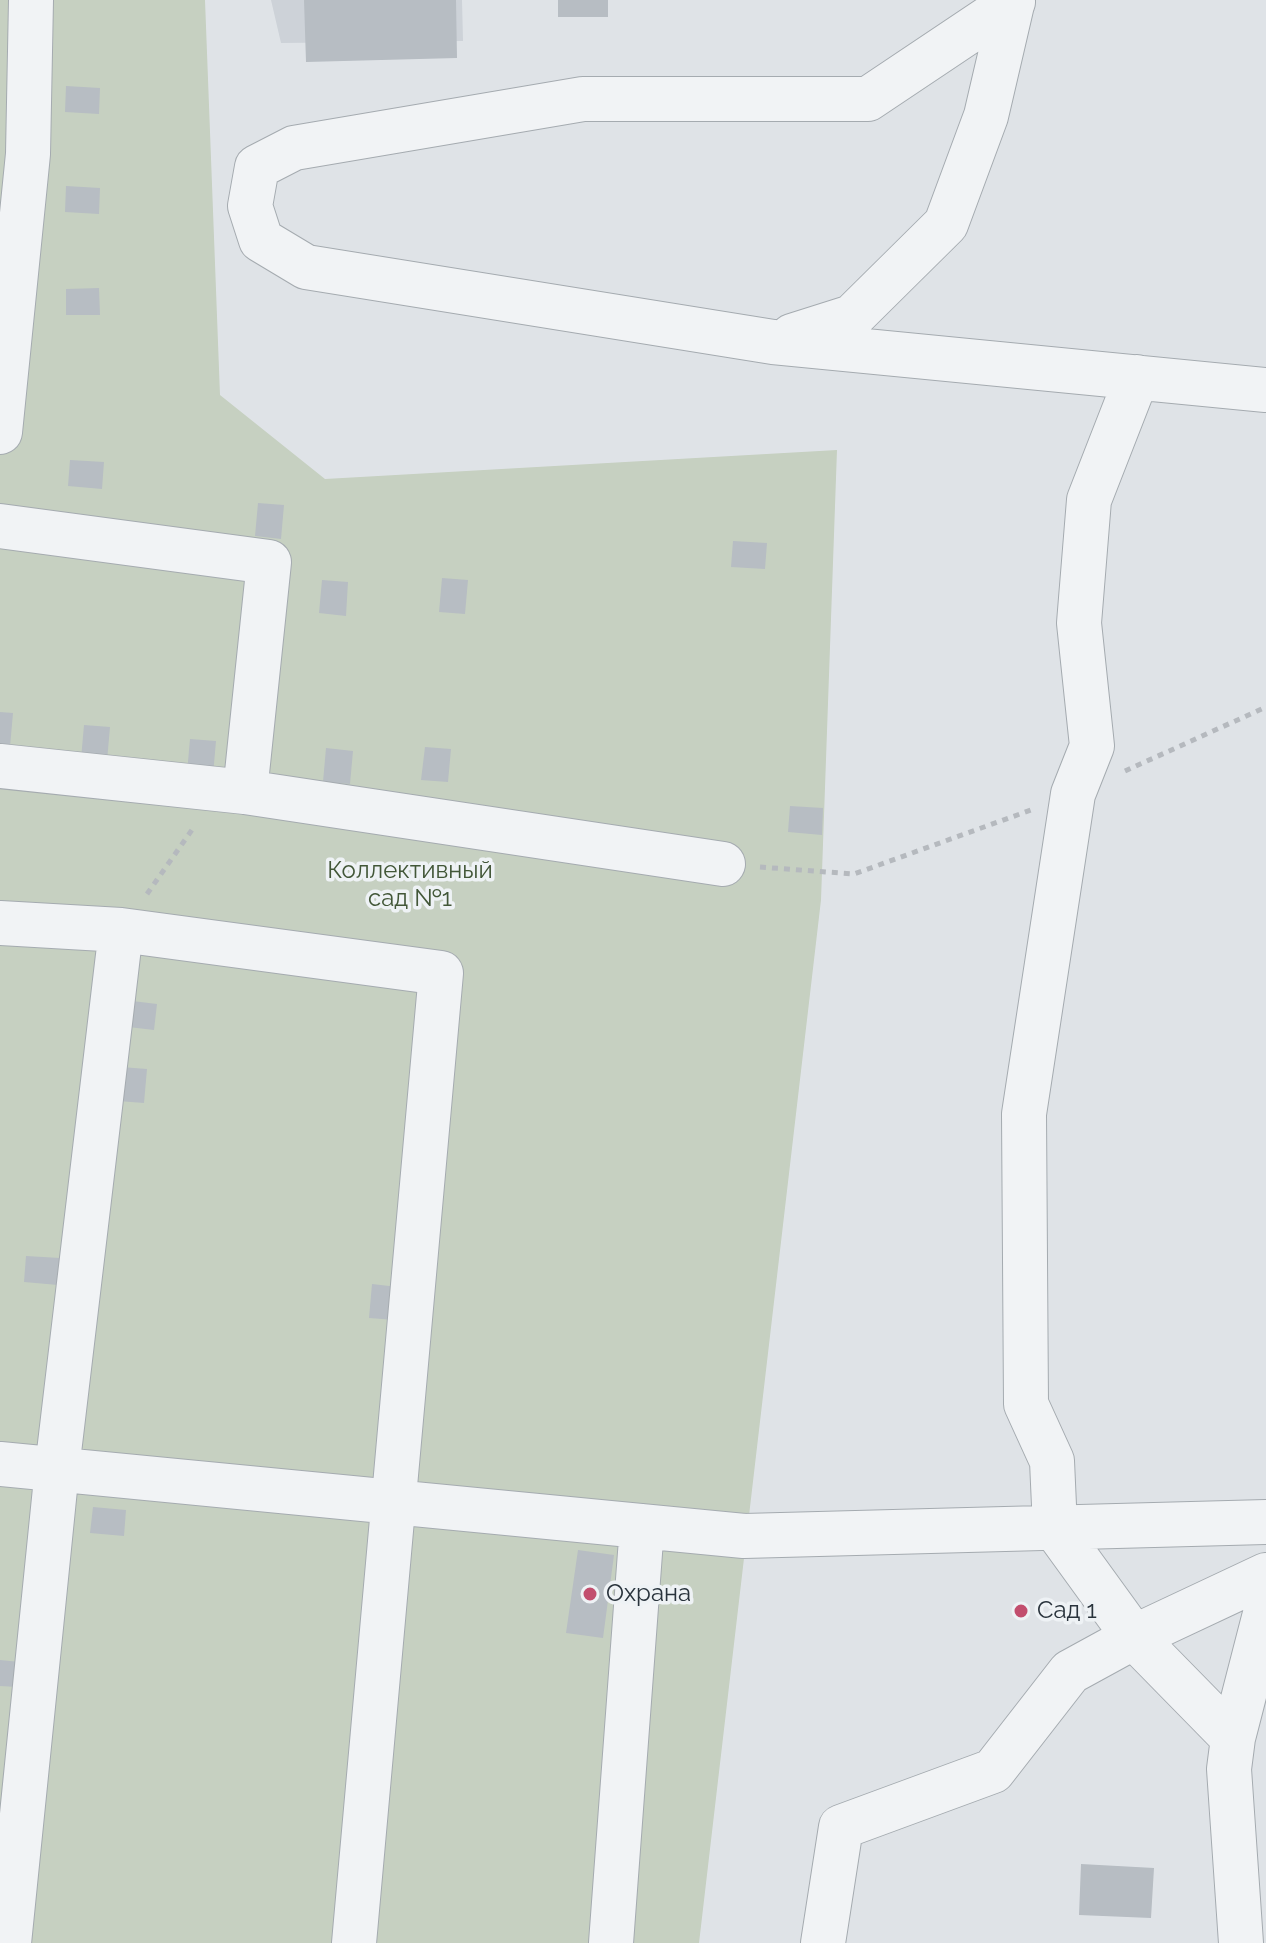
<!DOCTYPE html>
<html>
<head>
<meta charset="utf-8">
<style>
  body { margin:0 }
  canvas { display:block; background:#dfe3e7 }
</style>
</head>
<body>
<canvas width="1266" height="1943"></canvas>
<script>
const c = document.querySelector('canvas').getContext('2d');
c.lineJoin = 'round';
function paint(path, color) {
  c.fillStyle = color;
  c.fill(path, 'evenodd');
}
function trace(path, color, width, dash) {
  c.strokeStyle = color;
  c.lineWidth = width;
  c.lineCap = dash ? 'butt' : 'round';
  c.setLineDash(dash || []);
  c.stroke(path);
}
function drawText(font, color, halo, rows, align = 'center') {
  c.font = font + ' Raleway,sans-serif';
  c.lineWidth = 7;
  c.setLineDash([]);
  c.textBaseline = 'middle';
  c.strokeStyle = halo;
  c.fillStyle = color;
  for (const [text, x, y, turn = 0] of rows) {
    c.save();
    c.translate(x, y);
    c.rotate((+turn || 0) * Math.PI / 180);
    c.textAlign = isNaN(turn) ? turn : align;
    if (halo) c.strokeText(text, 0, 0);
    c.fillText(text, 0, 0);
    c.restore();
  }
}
const built = new Path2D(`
  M 271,0 L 462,0 L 463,41 L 281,43 Z`);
const green = new Path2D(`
  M 0,0 L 205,0 L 220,395 L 325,479 L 837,450 L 821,900 L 699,1943 L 0,1943 Z`);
const building = new Path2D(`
  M 304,0 L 456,0 L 457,58 L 306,62 Z
  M 558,0 L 608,0 L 608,17 L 558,17 Z
  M 66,86 L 100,88 L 99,114 L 65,112 Z
  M 66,186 L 100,188 L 99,214 L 65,212 Z
  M 99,288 L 100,315 L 66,315 L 66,289 Z
  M 70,460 L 104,462 L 102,489 L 68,486 Z
  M 258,503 L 284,505 L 281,539 L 255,536 Z
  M 733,541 L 767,543 L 765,569 L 731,567 Z
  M 442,578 L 468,580 L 465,614 L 439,612 Z
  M 322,580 L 348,582 L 346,616 L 319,613 Z
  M 0,712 L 13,713 L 10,747 L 0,746 Z
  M 84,725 L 110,727 L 107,761 L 81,759 Z
  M 190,739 L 216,741 L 213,775 L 187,773 Z
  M 425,747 L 451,749 L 448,782 L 421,780 Z
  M 326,748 L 353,751 L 350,784 L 323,782 Z
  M 790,806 L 823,808 L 822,835 L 788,832 Z
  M 124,1000 L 157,1004 L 154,1030 L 120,1026 Z
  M 121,1067 L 147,1069 L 144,1103 L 118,1101 Z
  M 26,1256 L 60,1258 L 58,1285 L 24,1282 Z
  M 372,1284 L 398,1287 L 395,1320 L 369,1318 Z
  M 93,1507 L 126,1510 L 124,1536 L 90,1533 Z
  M 578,1550 L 614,1555 L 603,1638 L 566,1633 Z
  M 0,1660 L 20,1662 L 17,1687 L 0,1686 Z
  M 1081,1864 L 1154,1868 L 1151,1918 L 1079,1915 Z`);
const path = new Path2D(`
  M 1125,771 L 1266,707
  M 760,867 L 854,874 L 1031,810
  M 147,894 L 194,827`);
const minor = new Path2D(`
  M 1013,2 L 868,99 L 583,99 L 294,148 L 257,167 L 250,206 L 261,240 L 306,267 L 773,342 L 1266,390
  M 792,336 L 852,317 L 946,224 L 986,116 L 1013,0
  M 1137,377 L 1089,500 L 1079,623 L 1092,746 L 1073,794 L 1024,1114 L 1026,1404 L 1052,1461 L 1055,1528 L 1134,1637 L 1233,1738
  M 0,432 L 28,154 L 31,0
  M 0,526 L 269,562 L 245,792
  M 0,766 L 245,792 L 723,864
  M 0,923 L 121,930 L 441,973 L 354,1943
  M 0,1464 L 744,1536 L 1266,1522
  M 9,1943 L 57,1469 L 121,930
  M 611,1943 L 642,1526
  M 823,1943 L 841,1827 L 993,1771 L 1070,1672 L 1134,1637 L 1266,1575
  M 1241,1943 L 1229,1769 L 1233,1738 L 1266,1610`);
const markers = [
  [590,1594,8,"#c24e6e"],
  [1021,1611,8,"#c24e6e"]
];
const parkNames = [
  ["Коллективный",410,871],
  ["сад №1",410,899]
];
const poiNames = [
  ["Охрана",606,1594],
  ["Сад 1",1037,1611]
];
paint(built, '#cdd2d8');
paint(green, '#c6d0c1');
paint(building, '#b7bdc3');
trace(minor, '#a5abb0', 46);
trace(path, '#b5b9be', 5, [6, 6]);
trace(minor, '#f1f3f5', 44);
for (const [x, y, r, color] of markers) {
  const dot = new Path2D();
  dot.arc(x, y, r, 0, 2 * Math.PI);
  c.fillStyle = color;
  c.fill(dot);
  trace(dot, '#eef2f5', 3);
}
drawText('24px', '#425738', '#eef2f5', parkNames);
drawText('24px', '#29333c', '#eef2f5', poiNames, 'left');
</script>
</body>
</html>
